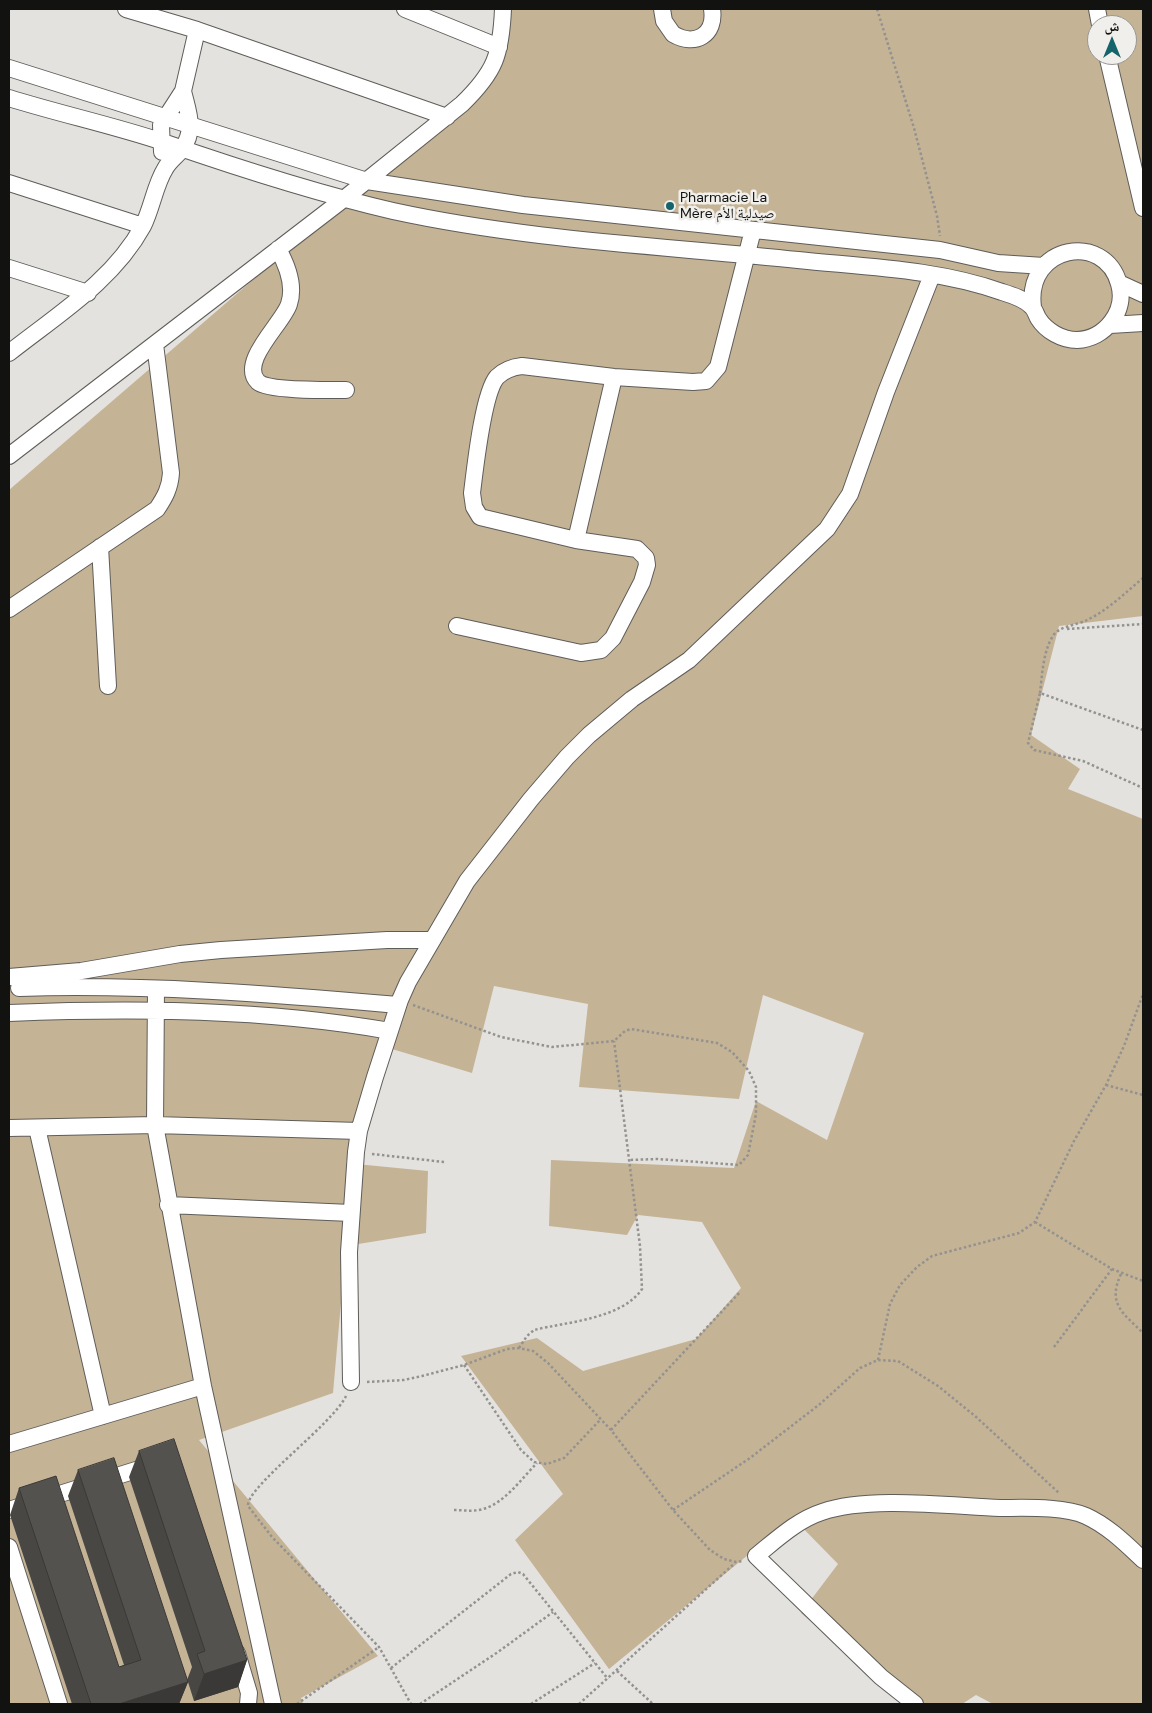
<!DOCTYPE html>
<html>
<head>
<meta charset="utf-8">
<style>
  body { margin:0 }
  #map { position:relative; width:1152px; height:1713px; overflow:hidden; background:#e4e2de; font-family:"DM Sans","Noto Naskh Arabic",sans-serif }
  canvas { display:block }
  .frame { position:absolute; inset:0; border:10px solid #121210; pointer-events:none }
  .north { position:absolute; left:1087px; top:15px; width:50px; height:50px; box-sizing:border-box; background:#f1efeb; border:1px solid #989793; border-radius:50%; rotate:0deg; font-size:14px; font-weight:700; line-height:20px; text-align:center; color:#121210 }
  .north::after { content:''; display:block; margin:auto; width:18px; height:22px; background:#16646b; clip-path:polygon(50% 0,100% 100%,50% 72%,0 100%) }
</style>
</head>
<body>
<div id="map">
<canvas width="1152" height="1713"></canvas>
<div class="frame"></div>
<div class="north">ش</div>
</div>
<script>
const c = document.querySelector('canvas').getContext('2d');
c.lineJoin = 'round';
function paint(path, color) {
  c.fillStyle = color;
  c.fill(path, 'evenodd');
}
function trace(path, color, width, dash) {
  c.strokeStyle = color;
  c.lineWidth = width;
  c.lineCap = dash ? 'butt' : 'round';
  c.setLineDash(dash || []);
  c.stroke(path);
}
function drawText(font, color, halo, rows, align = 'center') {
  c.font = font + ' "DM Sans","Noto Naskh Arabic",sans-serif';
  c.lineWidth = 5;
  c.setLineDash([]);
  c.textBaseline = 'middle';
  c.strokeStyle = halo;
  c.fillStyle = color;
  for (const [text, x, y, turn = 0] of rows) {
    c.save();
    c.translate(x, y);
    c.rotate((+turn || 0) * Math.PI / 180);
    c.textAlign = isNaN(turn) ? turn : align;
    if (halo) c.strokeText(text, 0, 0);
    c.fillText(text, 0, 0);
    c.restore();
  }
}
const green = new Path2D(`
  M 506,9 L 1143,9 L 1143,616 L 1059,626 L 1031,735 L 1080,769 L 1068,789 L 1143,819 L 1143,1704 L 993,1704 L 976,1695 L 962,1704 L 907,1704 L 801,1613 L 838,1564 L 793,1518 L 609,1669 L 515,1540 L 563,1494 L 461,1356 L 537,1338 L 583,1371 L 696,1339 L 741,1288 L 702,1222 L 638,1215 L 627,1235 L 549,1226 L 551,1160 L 734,1168 L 756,1101 L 827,1140 L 864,1033 L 763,995 L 739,1099 L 579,1087 L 588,1004 L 494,986 L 472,1073 L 382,1046 L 346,1163 L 428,1171 L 426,1233 L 346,1246 L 333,1393 L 199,1440 L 378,1656 L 301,1698 L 303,1704 L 9,1704 L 9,490 L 500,67 ZM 1097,25 L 1127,25 L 1127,55 L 1097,55 Z`);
const path = new Path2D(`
  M 877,9 L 914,128 L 937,216 L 940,236
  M 1067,629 L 1143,624
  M 1040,693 C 1042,676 1043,651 1053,636 C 1059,626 1077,625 1087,620 C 1108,610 1125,593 1143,578
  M 1143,730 L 1040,693 L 1028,743 L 1034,750 L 1083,761 L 1143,788
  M 413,1005 L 501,1037 L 552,1047 L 614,1041 L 625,1031 L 631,1029 L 717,1043 L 732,1052 L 749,1071 L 756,1087 L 756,1114 L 748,1155 L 739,1165 L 658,1159 L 629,1160
  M 1106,1085 L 1143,1095
  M 372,1154 L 444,1162
  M 1035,1222 L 1112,1269 L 1143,1281
  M 1121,1274 C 1107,1304 1123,1313 1143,1333
  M 1054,1347 L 1112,1269
  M 519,1348 L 527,1336 L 534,1330 C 566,1322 622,1319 642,1289 L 640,1246 L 614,1041
  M 878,1360 L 890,1304 L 900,1285 L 917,1267 L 932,1256 L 1019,1233 L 1035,1222 L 1074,1141 L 1106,1085 L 1124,1046 L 1143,994
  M 464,1365 L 521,1450 L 534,1462 L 547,1464 L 564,1458 L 600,1420
  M 367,1382 L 404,1380 L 422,1376 L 464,1365 L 507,1349 L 519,1348 L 533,1351 L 548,1363 L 611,1430 L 673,1510 L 710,1550 L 724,1559 L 736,1562 L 743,1561
  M 346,1396 C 333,1424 246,1487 248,1506 L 272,1537 L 379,1647 L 411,1704
  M 611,1430 L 740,1292
  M 454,1510 C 464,1510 474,1512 483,1509 C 505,1503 522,1478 537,1463
  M 673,1510 L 750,1458 L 820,1404 L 860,1368 L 878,1360 L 898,1361 L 938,1386 L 975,1416 L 1059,1493
  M 391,1668 L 511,1574 L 518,1572 L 523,1574 L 608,1679
  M 617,1671 L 653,1704
  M 297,1704 L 379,1647
  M 420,1704 L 498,1652 L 553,1612
  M 531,1704 L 595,1663
  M 579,1704 L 735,1563`);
const street = new Path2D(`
  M 126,9 L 197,30 L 447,117
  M 405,9 L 499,47
  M 662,9 L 664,21 L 673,34 C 695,47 716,35 712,9
  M 1097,9 L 1100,25
  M 1107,55 L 1143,208
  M 9,68 L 367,181 L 523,205 L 940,250 L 998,263 L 1044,266
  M 9,98 C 60,114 112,125 163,142 C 238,168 315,193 393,211 C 526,240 663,246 798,260 C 866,267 938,269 1002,292 C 1012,295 1025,299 1032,307 C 1035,310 1036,314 1038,318 C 1046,331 1062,340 1077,340 C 1105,339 1127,311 1119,284 C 1105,231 1025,245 1033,307
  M 162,152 L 161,125 L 183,91 L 197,30
  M 9,183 L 143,226
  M 278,249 C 287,265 295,286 289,304 C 284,322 238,362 258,382 C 268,391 330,390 346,390
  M 9,268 L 88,293
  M 1119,283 L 1143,294
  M 1110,325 L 1143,323
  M 9,353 C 57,315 113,281 143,226 C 152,208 155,185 165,169 C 169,161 177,156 182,149 C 196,130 188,112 183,91
  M 9,456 L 345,198 L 462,104 C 495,72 501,55 503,9
  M 576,540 L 614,377
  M 100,547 L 108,686
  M 9,609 L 157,509 C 165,497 170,488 171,473 L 155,344
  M 457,626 L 581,653 L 601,650 L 613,638 L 642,582 L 647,565 L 646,558 L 637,549 L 576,540 L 480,517 L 474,507 L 472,493 C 475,469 483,393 497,377 C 504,370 513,367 522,366 L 614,377 L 693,382 L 706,381 L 718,367 L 753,230
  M 9,977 L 81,971 L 180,954 L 221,950 L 387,940 L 432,940
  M 19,988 C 145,984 272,994 398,1005
  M 156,989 L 155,1125 L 203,1386 L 273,1704
  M 9,1013 C 135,1008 265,1009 390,1031
  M 9,1128 L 155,1125 L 359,1131
  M 37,1128 L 103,1416
  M 168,1205 L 351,1213
  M 351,1382 L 349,1252 L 356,1152 L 359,1131 L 375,1077 L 400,1000 L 408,982 L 467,881 L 531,799 L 567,757 L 589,735 L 632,699 L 689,660 L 827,529 L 850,494 L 886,392 L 932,275
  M 9,1444 L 203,1386
  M 9,1510 L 152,1465
  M 9,1547 L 59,1704
  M 237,1653 L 249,1693 L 248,1704
  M 915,1704 L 881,1677 L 756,1556 C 776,1540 797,1520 822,1512 C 869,1496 949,1506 1000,1508 C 1024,1508 1064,1506 1086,1516 C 1108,1526 1126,1544 1143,1560`);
const wall = new Path2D(`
  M 139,1451 L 247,1660 L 238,1687 L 194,1701 L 188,1682 L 179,1704 L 72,1704 L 10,1515 L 19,1488 L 119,1667 L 124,1665 L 68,1496 L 78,1470 L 187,1680 L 192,1667 L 129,1477 Z`);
const shadedWall = new Path2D(`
  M 247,1660 L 238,1687 L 194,1701 L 204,1674 Z
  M 188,1682 L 179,1704 L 119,1704 Z`);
const building = new Path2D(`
  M 174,1439 L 247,1660 L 204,1674 L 197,1654 L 205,1651 L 139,1451 Z
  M 114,1458 L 188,1682 L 119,1704 L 91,1704 L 19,1488 L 56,1476 L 119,1667 L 141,1660 L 78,1470 Z`);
const markers = [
  [670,206,5,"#16646b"]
];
const poiNames = [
  ["Pharmacie La",680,198],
  ["Mère صيدلية الأم",680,214]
];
paint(green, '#c5b396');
trace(street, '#5f5d59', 18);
trace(path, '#93928e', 2.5, [2.5, 2.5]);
trace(street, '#fff', 16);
paint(wall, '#484743');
paint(shadedWall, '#3b3937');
paint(building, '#54524e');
trace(building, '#3b3937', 1);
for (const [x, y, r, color] of markers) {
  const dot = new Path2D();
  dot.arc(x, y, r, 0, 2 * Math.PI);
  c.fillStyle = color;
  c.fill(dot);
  trace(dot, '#f1efeb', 2);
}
drawText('14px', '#121210', '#f1efeb', poiNames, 'left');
</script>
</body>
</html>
